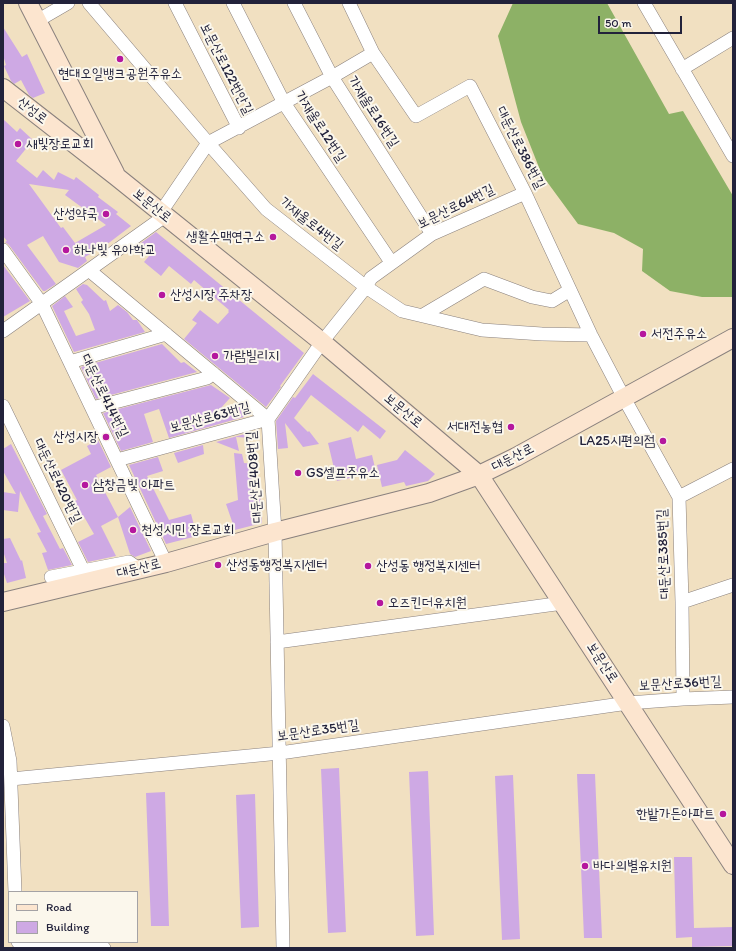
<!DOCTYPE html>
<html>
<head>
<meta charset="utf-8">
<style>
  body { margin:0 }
  #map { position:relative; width:736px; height:951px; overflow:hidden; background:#f1e0c1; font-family:Itim,sans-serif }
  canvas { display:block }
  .frame { position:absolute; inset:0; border:4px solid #22223b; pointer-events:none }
  .legend { position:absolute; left:8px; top:891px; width:130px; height:52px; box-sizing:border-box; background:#fbf7ec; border:1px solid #a4a2a5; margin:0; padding:5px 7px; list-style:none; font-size:12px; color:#22223b }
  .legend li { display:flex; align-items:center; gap:8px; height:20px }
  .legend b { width:20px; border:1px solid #a4a2a5 }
  .scale { position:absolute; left:598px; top:16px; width:84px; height:18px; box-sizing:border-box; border:2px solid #22223b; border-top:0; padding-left:5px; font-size:12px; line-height:14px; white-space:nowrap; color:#22223b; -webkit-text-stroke:3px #fbf7ec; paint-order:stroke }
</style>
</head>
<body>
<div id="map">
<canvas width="736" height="951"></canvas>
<div class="frame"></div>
<ul class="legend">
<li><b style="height:5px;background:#fce5cf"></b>Road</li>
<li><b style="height:11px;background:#cea9e4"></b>Building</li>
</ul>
<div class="scale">50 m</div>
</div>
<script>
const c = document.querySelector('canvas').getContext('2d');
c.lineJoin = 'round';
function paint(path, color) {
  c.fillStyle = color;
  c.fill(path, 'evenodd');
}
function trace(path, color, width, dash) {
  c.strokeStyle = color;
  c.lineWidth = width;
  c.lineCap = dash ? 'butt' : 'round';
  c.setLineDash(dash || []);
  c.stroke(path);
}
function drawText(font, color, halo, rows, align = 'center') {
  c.font = font + ' Itim,"Poor Story",sans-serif';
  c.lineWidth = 4;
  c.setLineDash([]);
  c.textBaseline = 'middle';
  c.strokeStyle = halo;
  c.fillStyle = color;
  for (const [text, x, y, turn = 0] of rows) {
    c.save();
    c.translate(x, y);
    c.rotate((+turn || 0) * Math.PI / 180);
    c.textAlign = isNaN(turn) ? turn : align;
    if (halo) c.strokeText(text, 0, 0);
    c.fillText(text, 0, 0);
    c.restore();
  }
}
const forest = new Path2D(`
  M 513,3 L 607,3 L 669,114 L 683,111 L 733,196 L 733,297 L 702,297 L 670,291 L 642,271 L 643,249 L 614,233 L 578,224 L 542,175 L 521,122 L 498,36 Z`);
const building = new Path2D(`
  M 3,27 L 22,57 L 27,54 L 45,93 L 33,98 L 29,95 L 21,80 L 14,84 L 11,81 L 4,66 L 6,65 L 3,55 Z
  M 3,119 L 17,132 L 20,128 L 33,140 L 16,161 L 37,178 L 43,170 L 54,180 L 58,172 L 74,180 L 76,177 L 99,195 L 98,197 L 118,212 L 116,214 L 131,226 L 110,242 L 85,257 L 87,261 L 78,268 L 59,262 L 43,236 L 27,245 L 56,284 L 45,291 L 43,291 L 9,245 L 5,242 L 7,241 L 3,236 ZM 29,184 L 69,190 L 65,195 L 106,225 L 75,243 L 63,227 L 61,228 Z
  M 156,232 L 304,353 L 280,386 L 281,387 L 266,407 L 184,339 L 197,323 L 192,320 L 200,310 L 218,324 L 229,312 L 228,311 L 229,310 L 194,280 L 191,284 L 169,266 L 161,276 L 144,262 L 149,256 L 137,246 Z
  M 3,265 L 30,301 L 3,317 Z
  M 83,284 L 87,285 L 104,301 L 106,300 L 110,311 L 118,305 L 127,312 L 133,320 L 137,320 L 145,332 L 74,352 L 52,306 L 65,296 L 73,307 L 64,311 L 76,336 L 95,330 L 89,314 L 81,302 L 83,300 L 76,289 Z
  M 162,344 L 181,363 L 184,362 L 197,372 L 96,399 L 81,367 Z
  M 313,374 L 386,431 L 380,439 L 363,425 L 358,432 L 311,395 L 294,418 L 308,432 L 309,431 L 319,444 L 303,447 L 285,423 L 288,448 L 278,449 L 276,421 L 293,397 L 295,398 Z
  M 211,385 L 230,398 L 220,409 L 239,406 L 244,417 L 169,438 L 159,409 L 144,414 L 153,442 L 121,451 L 103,413 Z
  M 252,432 L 252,438 L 236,437 L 239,451 L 216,442 Z
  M 351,437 L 356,459 L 372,455 L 376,472 L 337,481 L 328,443 Z
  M 98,440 L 111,467 L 96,475 L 118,517 L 101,526 L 116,556 L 88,562 L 78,542 L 94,534 L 83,515 L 79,517 L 71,503 L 77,500 L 61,470 L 91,454 L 87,446 Z
  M 11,444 L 47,514 L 43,516 L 60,549 L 63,548 L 72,565 L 48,570 L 42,553 L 47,552 L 37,533 L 41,532 L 20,491 L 18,512 L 3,510 L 3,492 L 16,494 L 3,471 L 3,449 Z
  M 203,445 L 204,454 L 178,463 L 174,453 Z
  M 405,450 L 435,474 L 428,481 L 406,486 L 404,482 L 382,487 L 377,465 L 397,460 Z
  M 234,453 L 242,454 L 244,463 L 256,464 L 255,494 L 260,491 L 262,523 L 235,530 L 226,504 L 238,500 Z
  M 158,457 L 163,471 L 147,476 L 169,520 L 191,514 L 197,536 L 166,544 L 129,465 Z
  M 130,507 L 151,551 L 135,557 L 130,554 L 118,517 Z
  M 10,538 L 21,561 L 22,560 L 26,578 L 7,583 L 3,571 L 3,563 L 7,563 L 3,551 L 3,539 Z
  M 339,768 L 346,932 L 328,933 L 321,769 Z
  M 428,771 L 434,935 L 416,936 L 409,772 Z
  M 577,774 L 595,774 L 602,938 L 584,938 Z
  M 513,775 L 520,939 L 502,940 L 495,776 Z
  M 165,792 L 169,926 L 151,926 L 146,793 Z
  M 255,794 L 259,927 L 241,928 L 236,795 Z
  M 674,857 L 692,857 L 694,928 L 733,927 L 733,946 L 692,947 L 692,937 L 676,938 Z`);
const street = new Path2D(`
  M 89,3 L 208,143 L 266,209 L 366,287 L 402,311 L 482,330 L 542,334 L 591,335
  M 175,3 L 239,128
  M 233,3 L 284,103 L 391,262
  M 294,3 L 332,77 L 432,234
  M 349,3 L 373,53 L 416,116 L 470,86 L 525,193 L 591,335 L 624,398 L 679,497 L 682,602 L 683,699
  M 644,3 L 733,156
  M 37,21 L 68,3
  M 682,69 L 733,38
  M 161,212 L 208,143 L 332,77 L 373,53
  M 3,250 L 42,304 L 166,563
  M 90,271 L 268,419 L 275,532 L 283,948
  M 423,315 L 484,279 L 532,297 L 552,301 L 570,290
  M 3,331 L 165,216
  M 70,362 L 166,334
  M 3,406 L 83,570
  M 92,408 L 207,378 L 213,373
  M 117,460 L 268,419 L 322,342 L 366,287 L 371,278 L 432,234 L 525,193
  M 679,497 L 733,469
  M 51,577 L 129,562 L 139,569
  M 682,602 L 733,585
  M 277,642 L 563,603
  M 3,726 L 10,761 L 15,892
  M 11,779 L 280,753 L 628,703 L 683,699 L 733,697
  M 18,942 L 104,948`);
const secondary = new Path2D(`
  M 28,3 L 115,173
  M 3,88 L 117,177 L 322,342 L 479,475 L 733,865
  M 3,602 L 166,563 L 275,532 L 429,493 L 479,475 L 516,457 L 733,338`);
const markers = [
  [120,59,4,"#b5179e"],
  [18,144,4,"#b5179e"],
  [106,214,4,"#b5179e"],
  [273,237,4,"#b5179e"],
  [66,250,4,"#b5179e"],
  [162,295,4,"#b5179e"],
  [643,334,4,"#b5179e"],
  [215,356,4,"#b5179e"],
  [511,427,4,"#b5179e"],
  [106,437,4,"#b5179e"],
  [663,441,4,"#b5179e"],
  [298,473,4,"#b5179e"],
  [85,485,4,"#b5179e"],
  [133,530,4,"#b5179e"],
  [218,565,4,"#b5179e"],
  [368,566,4,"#b5179e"],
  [380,603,4,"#b5179e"],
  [723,814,4,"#b5179e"],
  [585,866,4,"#b5179e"]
];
const streetNames = [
  ["보문산로122번안길",226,69,63],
  ["산성로",32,111,38],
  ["가재울로16번길",373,112,57],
  ["가재울로12번길",320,127,57],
  ["대둔산로386번길",520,148,63],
  ["보문산로",152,206,39],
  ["보문산로64번길",456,207,-26],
  ["가재울로4번길",311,224,38],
  ["대둔산로414번길",104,396,64],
  ["보문산로",403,411,40],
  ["보문산로63번길",210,418,-15],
  ["대둔산로",513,458,-27],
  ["대둔산로408번길",255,477,-94],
  ["대둔산로420번길",57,481,64],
  ["대둔산로385번길",664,554,-92],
  ["대둔산로",139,569,-14],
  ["보문산로",602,663,57],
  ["보문산로36번길",680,684,-3],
  ["보문산로35번길",318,731,-8]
];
const poiNames = [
  ["현대오일뱅크공원주유소",120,74,"center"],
  ["새빛장로교회",26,144],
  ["산성약국",98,214,"right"],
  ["생활수맥연구소",265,237,"right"],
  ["하나빛 유아학교",74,250],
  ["산성시장 주차장",170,295],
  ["서전주유소",651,334],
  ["가람빌리지",223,356],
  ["서대전농협",503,427,"right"],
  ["산성시장",98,437,"right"],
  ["LA25시편의점",655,441,"right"],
  ["GS셀프주유소",306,473],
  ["삼창금빛 아파트",93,485],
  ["천성시민 장로교회",141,530],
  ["산성동행정복지센터",226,565],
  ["산성동 행정복지센터",376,566],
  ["오즈킨더유치원",388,603],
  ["한밭가든아파트",715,814,"right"],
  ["바다의별유치원",593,866]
];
paint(forest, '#8db166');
paint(building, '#cea9e4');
trace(street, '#8a817e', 14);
trace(secondary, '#8a817e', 20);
trace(street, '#fff', 13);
trace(secondary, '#fce5cf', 18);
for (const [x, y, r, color] of markers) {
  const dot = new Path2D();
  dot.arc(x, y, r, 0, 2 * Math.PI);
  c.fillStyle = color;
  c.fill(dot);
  trace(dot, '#fbf7ec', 1.5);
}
drawText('14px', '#22223b', '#fbf7ec', streetNames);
drawText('14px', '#22223b', '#fbf7ec', poiNames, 'left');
</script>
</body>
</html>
